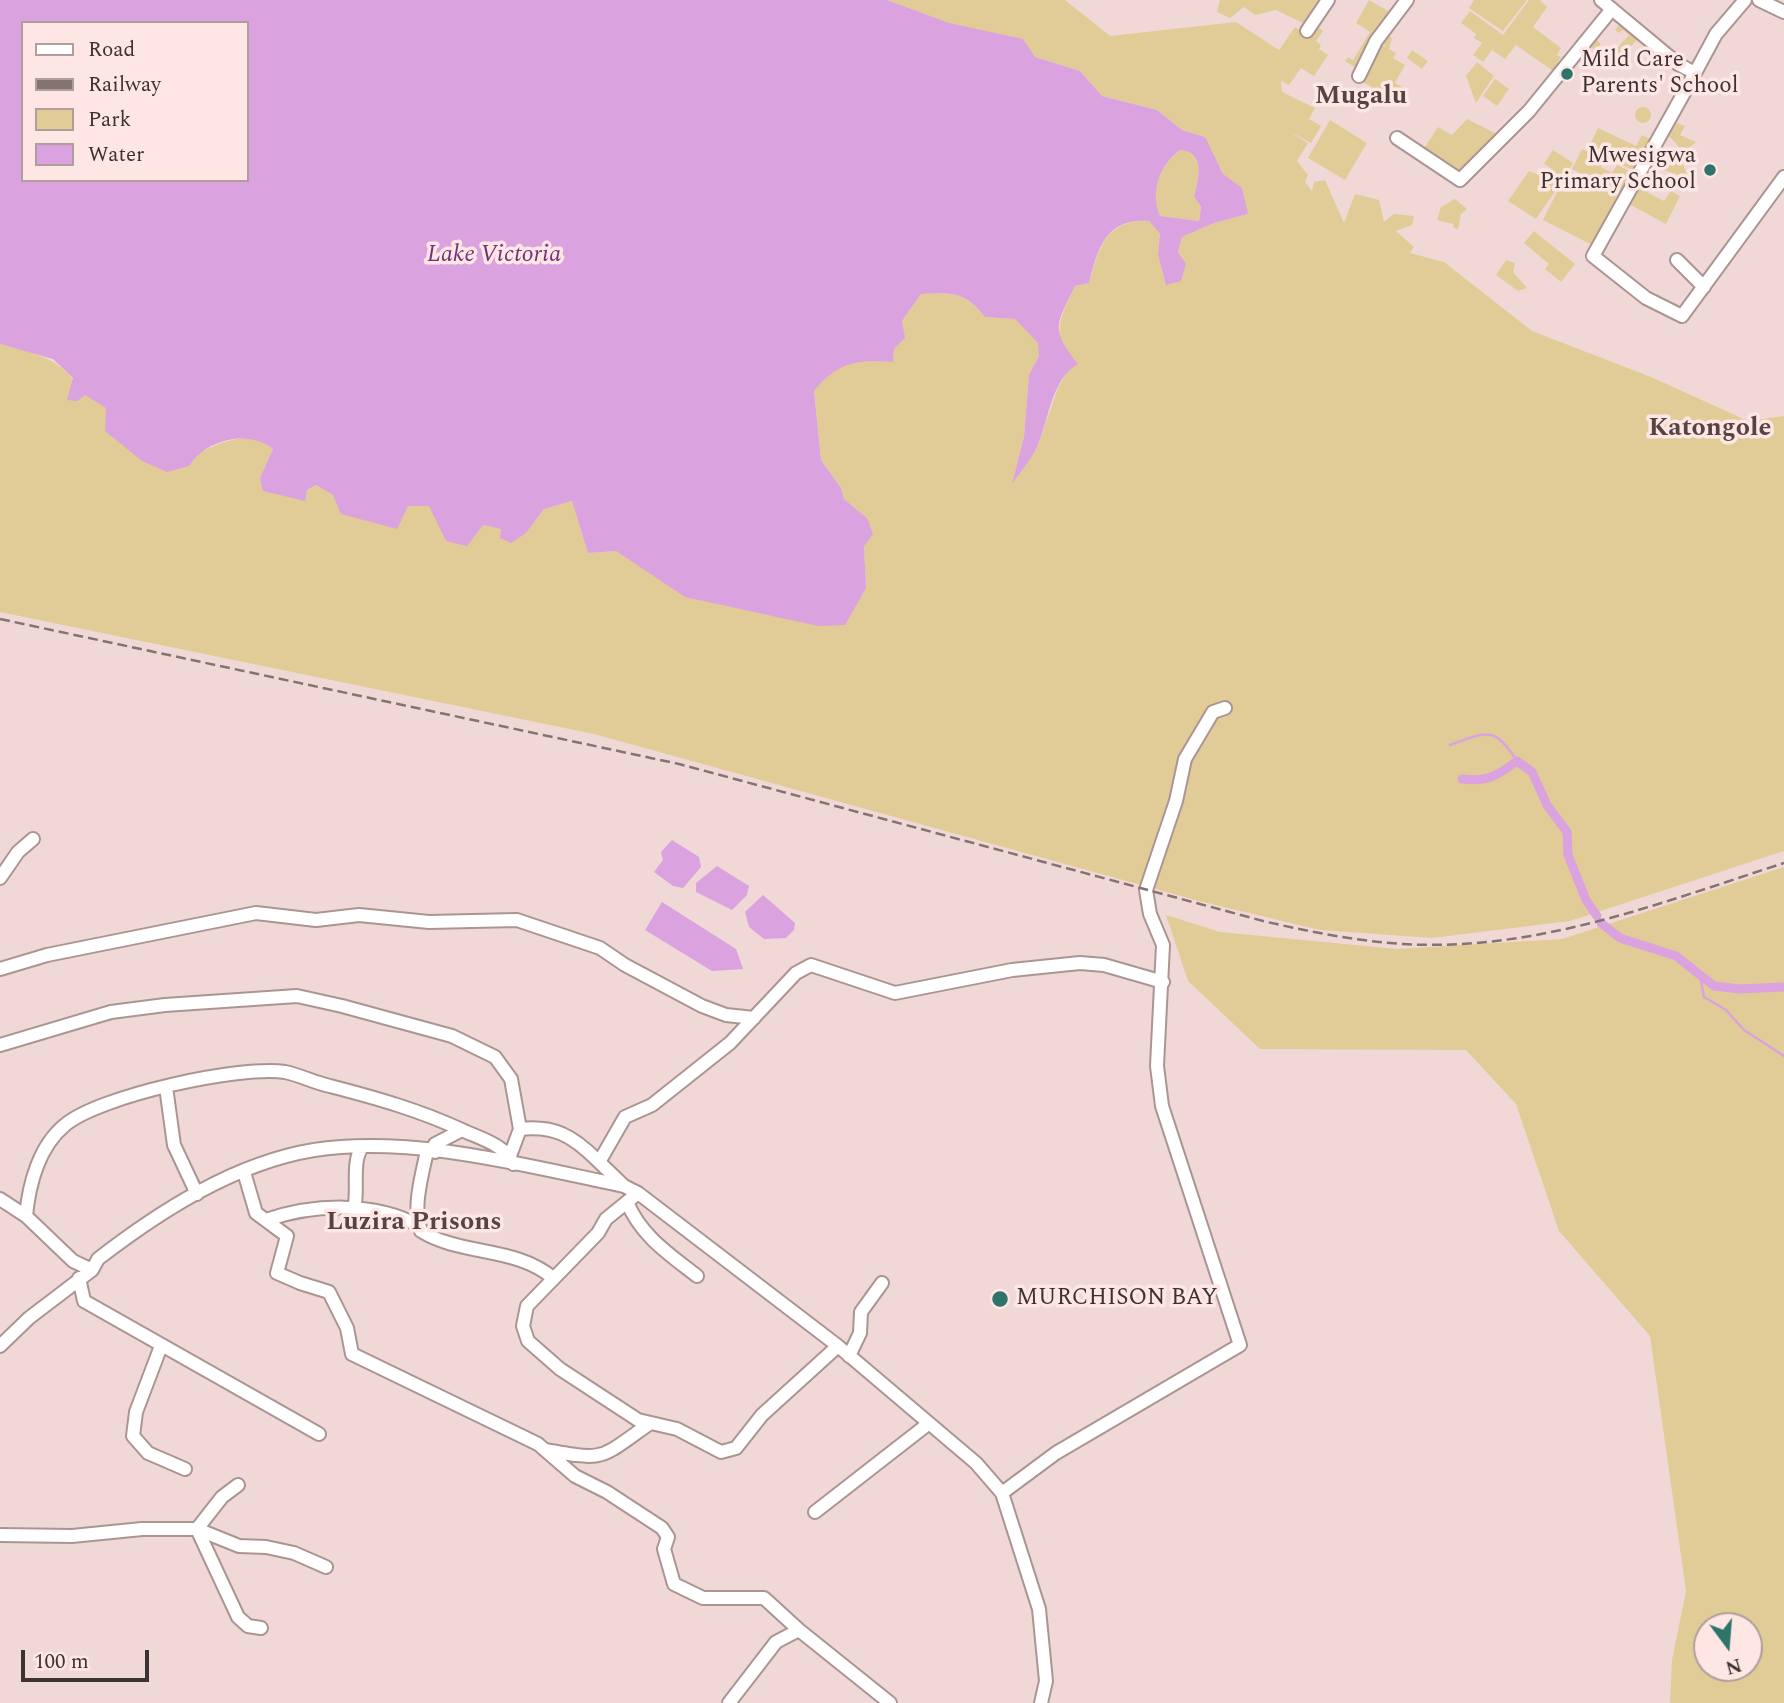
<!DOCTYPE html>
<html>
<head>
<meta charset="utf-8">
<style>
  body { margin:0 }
  #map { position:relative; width:1784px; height:1703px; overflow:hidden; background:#f0d8d6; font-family:Spectral,serif }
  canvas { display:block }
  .legend { position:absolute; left:21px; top:21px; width:228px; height:161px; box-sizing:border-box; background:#fde6e3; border:2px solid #af9e9c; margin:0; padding:9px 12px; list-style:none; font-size:21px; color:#3b3231 }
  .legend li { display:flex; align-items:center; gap:14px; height:35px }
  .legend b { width:35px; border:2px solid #af9e9c }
  .north { position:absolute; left:1693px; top:1612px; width:70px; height:70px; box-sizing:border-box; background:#fde6e3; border:2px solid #af9e9c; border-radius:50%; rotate:164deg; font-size:19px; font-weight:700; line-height:28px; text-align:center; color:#3b3231 }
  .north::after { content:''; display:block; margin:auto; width:24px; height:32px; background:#2f746a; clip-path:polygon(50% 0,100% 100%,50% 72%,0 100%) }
  .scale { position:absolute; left:21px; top:1650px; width:128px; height:32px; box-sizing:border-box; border:4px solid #3b3231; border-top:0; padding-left:9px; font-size:21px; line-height:24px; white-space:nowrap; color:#3b3231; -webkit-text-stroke:5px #fde6e3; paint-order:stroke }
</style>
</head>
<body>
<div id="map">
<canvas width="1784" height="1703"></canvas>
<ul class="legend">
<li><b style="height:9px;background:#fff"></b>Road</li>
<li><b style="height:9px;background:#837472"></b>Railway</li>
<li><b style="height:19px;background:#e1cc98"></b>Park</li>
<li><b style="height:19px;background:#daa2df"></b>Water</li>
</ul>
<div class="north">N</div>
<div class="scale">100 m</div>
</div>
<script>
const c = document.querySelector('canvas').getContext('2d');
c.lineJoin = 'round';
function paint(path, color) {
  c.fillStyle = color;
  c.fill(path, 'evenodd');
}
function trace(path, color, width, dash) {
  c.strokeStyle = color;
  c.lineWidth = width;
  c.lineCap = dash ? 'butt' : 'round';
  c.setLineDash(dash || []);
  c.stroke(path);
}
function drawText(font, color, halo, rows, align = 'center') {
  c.font = font + ' Spectral,serif';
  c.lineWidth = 7;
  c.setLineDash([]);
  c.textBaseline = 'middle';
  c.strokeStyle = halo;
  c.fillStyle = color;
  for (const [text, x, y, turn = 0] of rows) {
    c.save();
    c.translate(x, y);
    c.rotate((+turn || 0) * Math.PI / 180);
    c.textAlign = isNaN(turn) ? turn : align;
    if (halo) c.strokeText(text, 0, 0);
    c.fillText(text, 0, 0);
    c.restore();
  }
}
const green = new Path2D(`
  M 887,0 L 1065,0 L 1110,36 L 1236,22 L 1279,50 L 1295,27 L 1307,36 L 1315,25 L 1323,31 L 1316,41 L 1321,45 L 1319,49 L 1328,55 L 1314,76 L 1301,68 L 1289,85 L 1281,81 L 1282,92 L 1315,108 L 1309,119 L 1321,126 L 1311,143 L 1287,130 L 1308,143 L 1297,161 L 1308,175 L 1305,182 L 1312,191 L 1314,182 L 1325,180 L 1344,223 L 1355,194 L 1379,200 L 1384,222 L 1394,214 L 1414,216 L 1412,225 L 1396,231 L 1414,247 L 1410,253 L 1444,262 L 1532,331 L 1651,377 L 1748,421 L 1784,416 L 1784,851 L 1570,921 L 1432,938 L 1320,930 L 1199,901 L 594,734 L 0,612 L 0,344 C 43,356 58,356 85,395 L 196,454 C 224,442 247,428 273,449 L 260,478 L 307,490 L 316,485 L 333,495 L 430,506 L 446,541 L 483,525 L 526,533 L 544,509 L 572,501 L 588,553 L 616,551 L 643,568 L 866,588 L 864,546 L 867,518 L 844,499 L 841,488 L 821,460 L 814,390 C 839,361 856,360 893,362 L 894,349 L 904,337 L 902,321 L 921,294 C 953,292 964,292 985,317 L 1015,319 L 1039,343 L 1039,356 L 1029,375 L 1024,437 L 1013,481 L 1037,448 L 1058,388 L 1068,370 C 1056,329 1056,325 1075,286 L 1089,283 C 1099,247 1106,219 1149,221 L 1160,234 L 1158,254 L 1178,252 L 1182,237 L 1214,223 L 1248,214 L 1208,149 L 1205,137 L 1182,130 L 1157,110 L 1102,96 L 1080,71 L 1035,57 Z
  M 1220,0 L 1321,0 L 1305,24 L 1276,10 L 1255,15 L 1244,7 L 1230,18 L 1217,12 Z
  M 1369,0 L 1391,13 L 1358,69 L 1345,61 L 1348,57 L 1353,60 L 1370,32 L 1356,23 Z
  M 1474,0 L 1527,0 L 1503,31 L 1469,8 Z
  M 1529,0 L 1540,0 L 1547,7 L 1533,27 L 1561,48 L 1557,55 L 1561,57 L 1557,63 L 1561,66 L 1556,73 L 1516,45 L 1505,59 L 1492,50 L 1483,62 L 1473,55 L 1482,43 L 1474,38 L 1476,34 L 1461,23 L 1470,11 L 1503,35 Z
  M 1624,20 L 1641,35 L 1613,67 L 1588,44 L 1594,37 L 1601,44 L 1598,48 L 1609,57 L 1629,35 L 1623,30 L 1619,33 L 1615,30 Z
  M 1387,35 L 1392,38 L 1389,49 L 1396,53 L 1393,58 L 1405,65 L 1395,83 L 1406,89 L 1398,103 L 1360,80 L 1382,45 L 1387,47 L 1382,43 Z
  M 1412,50 L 1428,61 L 1422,69 L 1407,58 Z
  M 1477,62 L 1494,76 L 1476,103 L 1466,76 Z
  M 1495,79 L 1509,89 L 1497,106 L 1483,96 Z
  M1635 115a8 8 0 1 1 16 0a8 8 0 1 1-16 0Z
  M 1467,119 L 1499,135 L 1460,176 L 1423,150 L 1438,127 L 1452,135 Z
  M 1330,120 L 1367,143 L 1345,180 L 1308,158 Z
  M 1673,122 L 1685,126 L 1680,135 L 1696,142 L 1687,150 L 1681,149 L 1667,134 Z
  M 1598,128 L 1636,146 L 1642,135 L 1650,139 L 1635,171 L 1588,149 Z
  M 1582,149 L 1604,160 L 1601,167 L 1612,173 L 1617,165 L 1631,172 L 1620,193 L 1572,169 Z
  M 1676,149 L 1689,179 L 1661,169 Z
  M 1180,150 C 1206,152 1199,178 1194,196 L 1201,207 L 1199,221 L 1159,216 C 1150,192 1159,166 1180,150 Z
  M 1553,150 L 1573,163 L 1568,171 L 1617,196 L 1592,245 L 1543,220 L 1564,178 L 1536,219 L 1508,201 L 1529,171 L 1547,178 L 1552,169 L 1544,164 Z
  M 1640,178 L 1652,184 L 1648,193 L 1664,201 L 1671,191 L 1680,196 L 1666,224 L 1627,203 Z
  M 1455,199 L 1467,209 L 1461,214 L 1458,229 L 1454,228 L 1453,224 L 1437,220 L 1441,207 Z
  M 1534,231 L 1575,264 L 1561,282 L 1545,269 L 1549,264 L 1524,243 Z
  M 1506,260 L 1515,263 L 1513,272 L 1527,288 L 1518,291 L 1496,275 Z
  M 1784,867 L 1784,1703 L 1670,1703 L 1672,1660 L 1686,1591 L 1650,1336 L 1559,1231 L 1516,1104 L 1466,1050 L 1260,1049 L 1188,981 L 1166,915 L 1220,932 L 1397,949 L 1562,939 ZM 1749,1626 L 1749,1668 L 1707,1668 L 1707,1626 Z`);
const water = new Path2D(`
  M 0,0 L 887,0 L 949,23 L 1023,39 L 1035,57 L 1080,71 L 1102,96 L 1157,110 L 1182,130 L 1205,137 L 1223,174 L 1242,188 L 1248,214 L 1214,223 L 1182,237 L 1178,252 L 1186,264 L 1181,281 L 1166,285 L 1158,254 L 1160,234 L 1149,221 C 1106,218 1098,247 1089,283 L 1075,286 C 1056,325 1050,329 1078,364 C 1051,379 1049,420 1037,447 C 1031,460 1020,472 1012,484 L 1024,437 L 1029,375 L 1039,356 L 1038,343 L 1015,319 L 985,317 C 965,292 953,292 921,294 L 902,321 L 905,338 L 894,349 L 893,362 C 857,360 839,361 814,391 L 821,460 L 841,488 L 844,499 L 867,518 L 873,534 L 864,546 L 866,588 L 845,625 L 818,626 L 685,597 L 616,551 L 588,553 L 572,501 L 544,509 L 526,533 L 511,543 L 500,538 L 501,529 L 483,525 L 467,546 L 446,541 L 429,506 L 408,506 L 397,529 L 341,514 L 333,495 L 316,485 L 307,490 L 305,501 L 263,491 L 260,478 L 273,449 C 249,429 206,439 189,466 L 167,472 L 142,461 L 105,431 L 106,408 L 85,395 L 77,401 L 67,400 L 73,378 L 53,359 L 0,344 ZM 23,23 L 247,23 L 247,180 L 23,180 ZM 1180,150 C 1206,152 1199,179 1194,196 L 1201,207 L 1199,221 L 1160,216 C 1150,193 1159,165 1180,150 Z
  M 672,840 L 699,857 L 701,867 L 683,888 L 673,886 L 654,872 L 663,860 L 661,852 Z
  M 717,866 L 749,886 L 747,895 L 732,910 L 696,892 L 696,883 Z
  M 763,895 L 795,923 L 794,930 L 786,938 L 764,939 L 749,927 L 745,912 Z
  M 662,902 L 736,949 L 743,969 L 712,971 L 645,930 Z`);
const stream = new Path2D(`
  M 1450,745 C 1486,732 1494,725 1517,761
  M 1700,975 L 1704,997 L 1726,1010 L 1744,1030 L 1784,1056`);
const canal = new Path2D(`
  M 1462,779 C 1487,782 1497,776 1517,761 L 1532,772 L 1547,805 L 1567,832 L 1568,855 L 1586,900 L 1597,916
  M 1601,923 L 1620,938 L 1676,956 L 1714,986 L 1740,989 L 1784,987`);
const minor = new Path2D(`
  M 1601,0 L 1678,64 L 1695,73 L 1716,34 L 1745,0
  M 1759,0 L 1784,12
  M 1307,31 L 1328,0
  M 1695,73 L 1593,256 L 1646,298 L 1682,316 L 1784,177
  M 1359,76 L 1376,41 L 1407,0
  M 1397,138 L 1460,180 L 1529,111 L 1612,9
  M 1677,260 L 1704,287
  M 0,878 L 18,852 L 33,839
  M 0,969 L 47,955 L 256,913 L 316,920 L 359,915 L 429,922 L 517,920 L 600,948 L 625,965 L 702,1006 L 726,1015 L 754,1018
  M 0,1045 L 111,1012 L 165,1005 L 297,996 L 342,1006 L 452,1036 L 495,1057 L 511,1079 L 520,1129 L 510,1156
  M 166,1087 L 174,1145 L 197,1194
  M 520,1129 C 554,1125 573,1136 597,1160
  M 427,1151 C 422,1175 412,1208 421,1231 C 461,1256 515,1246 553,1278
  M 435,1152 L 435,1144 L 462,1130
  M 244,1172 L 256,1213 L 287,1236 L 277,1273 L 300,1283 L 329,1292 L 347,1328 L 352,1354 L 538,1444 L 575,1476 L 607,1492 L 662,1528 L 668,1537 L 664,1549 L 674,1584 L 703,1598 L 764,1598 L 799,1630 L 890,1703
  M 624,1186 L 597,1160 L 602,1157 L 625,1117 L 652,1105 L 730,1043 L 796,973 L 811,965 L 895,993 L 1012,970 L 1080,963 L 1104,965 L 1163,982
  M 638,1193 L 606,1219 L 598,1233 L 527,1306 L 523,1326 L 528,1341 L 560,1369 L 638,1420 L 677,1429 L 721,1452 L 736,1448 L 762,1415 L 838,1346
  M 0,1199 L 26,1216
  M 627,1202 C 641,1236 669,1254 697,1276
  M 354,1210 C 359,1190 351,1163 362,1147
  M 266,1220 C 313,1204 374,1201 419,1226
  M 92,1270 L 73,1261 L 26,1216 C 29,1184 39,1146 65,1125 C 99,1096 240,1065 285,1072 C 300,1075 315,1083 330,1086 C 376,1098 419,1110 462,1130 C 479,1138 506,1145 513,1164
  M 79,1278 L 84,1301 L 319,1434
  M 0,1346 L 29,1318 L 92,1270 L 98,1259 C 160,1211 235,1163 314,1150 C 413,1135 527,1166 624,1186 L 638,1193 L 838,1346 L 976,1463 L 1002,1493 L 1039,1609 L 1046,1681 L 1041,1703
  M 161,1346 L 136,1412 L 133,1436 L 148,1453 L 185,1469
  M 849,1356 L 860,1333 L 861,1312 L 882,1283
  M 545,1450 C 607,1461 599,1459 649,1424
  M 1002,1493 L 1056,1453 L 1240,1345 L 1162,1106 L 1157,1066 L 1163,945 L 1150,914 L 1146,890 L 1176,801 L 1185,759 L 1213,712 L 1225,708
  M 815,1512 L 928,1424
  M 197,1529 L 238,1617 L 248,1626 L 261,1628
  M 197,1529 L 222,1497 L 238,1485
  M 0,1535 L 72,1536 L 142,1529 L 197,1529 L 239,1546 L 266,1547 L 294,1553 L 326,1567
  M 729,1703 L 776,1642 L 799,1630`);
const rail = new Path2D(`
  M 0,619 L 679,764 L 1267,922 C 1312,932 1356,941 1403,944 C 1536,952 1660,903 1784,863`);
const markers = [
  [1567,74,7,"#2f746a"],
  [1710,170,7,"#2f746a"],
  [1000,1299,9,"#2f746a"]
];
const poiNames = [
  ["Mild Care",1581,61],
  ["Parents' School",1581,87],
  ["Mwesigwa",1696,157,"right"],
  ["Primary School",1696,183,"right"],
  ["MURCHISON BAY",1016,1299]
];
const waterNames = [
  ["Lake Victoria",494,256]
];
const quarterNames = [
  ["Mugalu",1361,98],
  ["Katongole",1710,430],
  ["Luzira Prisons",414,1224]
];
paint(green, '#e1cc98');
paint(water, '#daa2df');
trace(stream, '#daa2df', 2.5);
trace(canal, '#daa2df', 9);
trace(minor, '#ab9593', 16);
trace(minor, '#fff', 12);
trace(rail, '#837472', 2.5, [10, 5]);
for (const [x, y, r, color] of markers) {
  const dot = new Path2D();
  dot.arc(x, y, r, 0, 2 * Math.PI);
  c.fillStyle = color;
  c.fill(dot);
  trace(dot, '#fde6e3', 2.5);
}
drawText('23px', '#3b3231', '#fde6e3', poiNames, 'left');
drawText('italic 24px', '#73317a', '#fde6e3', waterNames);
drawText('bold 26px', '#564442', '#fde6e3', quarterNames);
</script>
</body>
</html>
